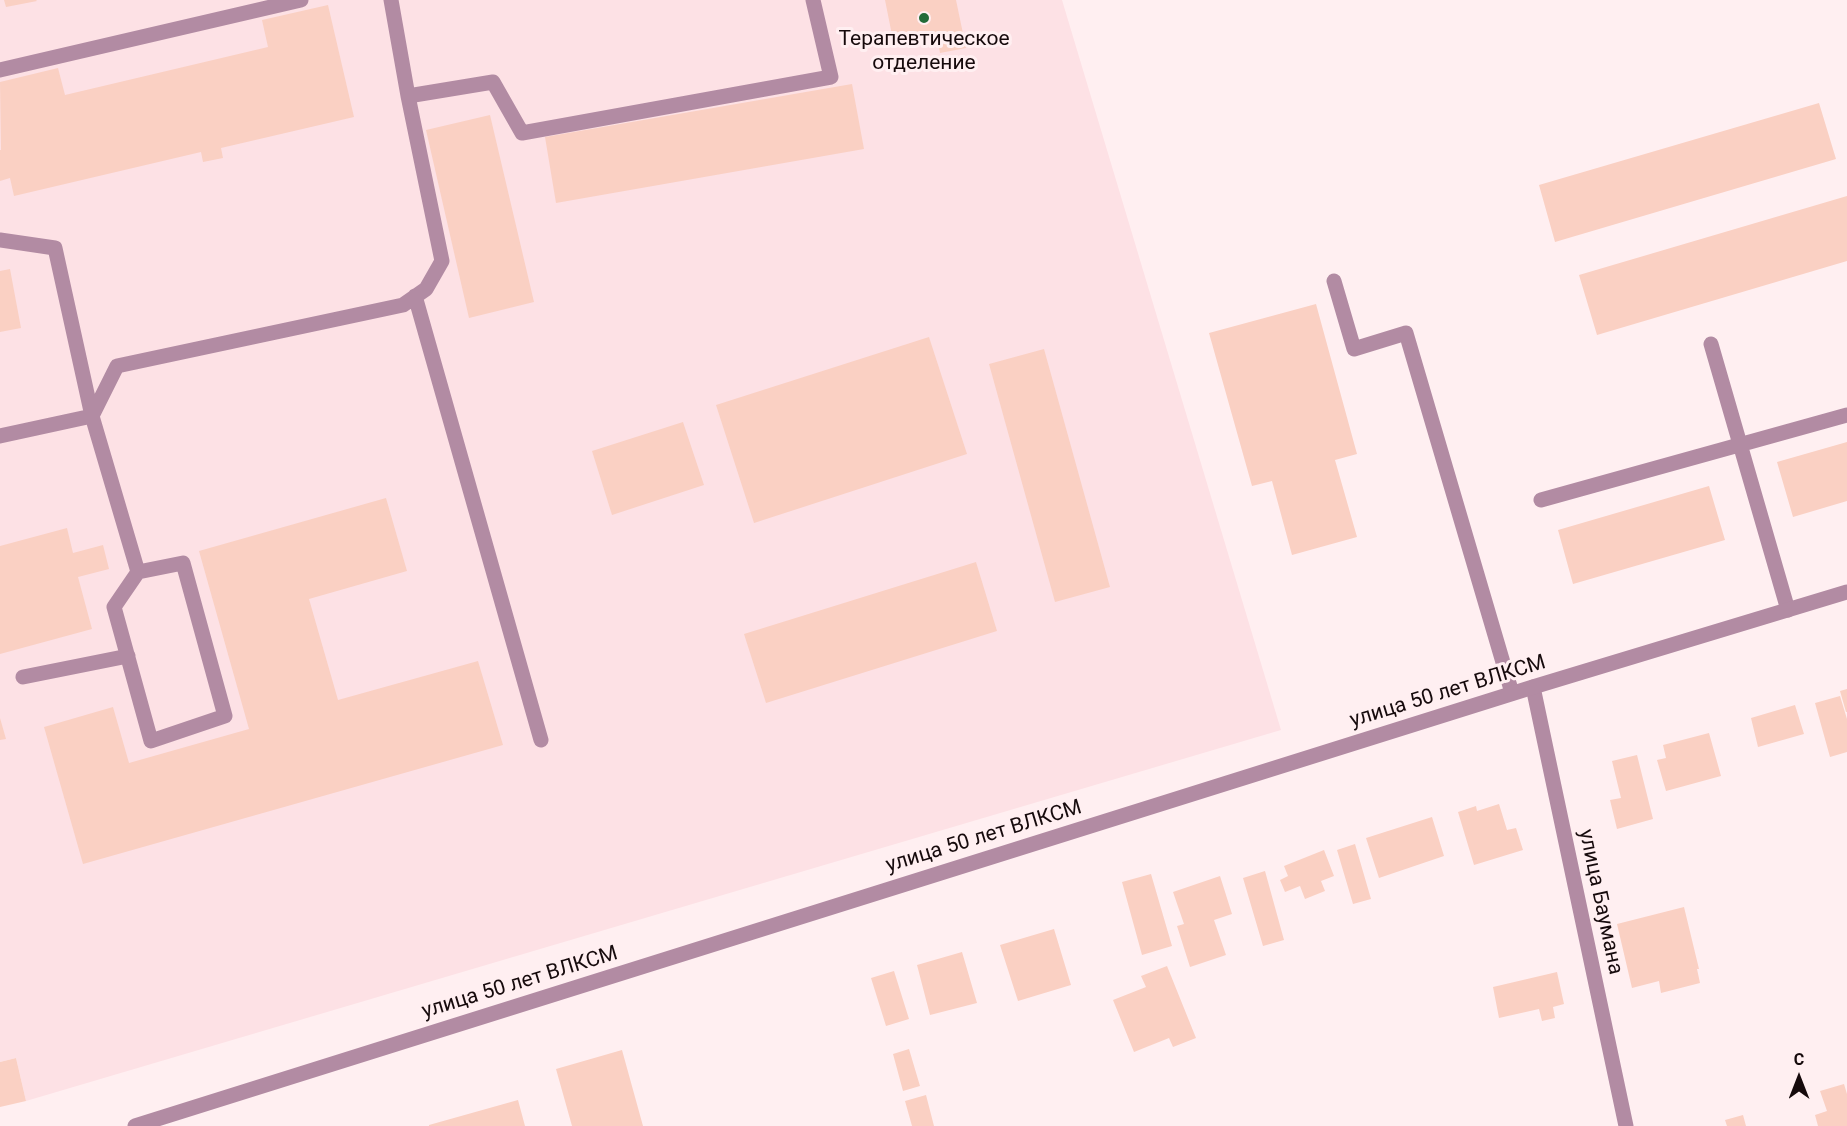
<!DOCTYPE html>
<html>
<head>
<meta charset="utf-8">
<style>
  body { margin:0 }
  #map { position:relative; width:1847px; height:1126px; overflow:hidden; background:#ffeff1; font-family:Roboto,sans-serif }
  canvas { display:block }
  .north { position:absolute; left:1769px; top:1048px; width:60px; height:60px; -webkit-text-stroke:4px #ffeff1; paint-order:stroke; rotate:0deg; font-size:16px; font-weight:700; line-height:24px; text-align:center; color:#160a0c }
  .north::after { content:''; display:block; margin:auto; width:21px; height:27px; background:#160a0c; clip-path:polygon(50% 0,100% 100%,50% 72%,0 100%) }
</style>
</head>
<body>
<div id="map">
<canvas width="1847" height="1126"></canvas>
<div class="north">С</div>
</div>
<script>
const c = document.querySelector('canvas').getContext('2d');
c.lineJoin = 'round';
function paint(path, color) {
  c.fillStyle = color;
  c.fill(path, 'evenodd');
}
function trace(path, color, width, dash) {
  c.strokeStyle = color;
  c.lineWidth = width;
  c.lineCap = dash ? 'butt' : 'round';
  c.setLineDash(dash || []);
  c.stroke(path);
}
function drawText(font, color, halo, rows, align = 'center') {
  c.font = font + ' Roboto,sans-serif';
  c.lineWidth = 6;
  c.setLineDash([]);
  c.textBaseline = 'middle';
  c.strokeStyle = halo;
  c.fillStyle = color;
  for (const [text, x, y, turn = 0] of rows) {
    c.save();
    c.translate(x, y);
    c.rotate((+turn || 0) * Math.PI / 180);
    c.textAlign = isNaN(turn) ? turn : align;
    if (halo) c.strokeText(text, 0, 0);
    c.fillText(text, 0, 0);
    c.restore();
  }
}
const built = new Path2D(`
  M 0,0 L 1062,0 L 1281,730 L 26,1101 L 16,1058 L 0,1062 Z`);
const building = new Path2D(`
  M 4,0 L 36,0 L 37,1 L 6,7 Z
  M 885,0 L 956,0 L 966,48 L 940,53 L 937,37 L 894,45 Z
  M 328,5 L 354,117 L 221,148 L 223,158 L 203,162 L 201,152 L 14,196 L 10,178 L 0,181 L 0,150 L 1,150 L 0,82 L 58,68 L 65,95 L 268,47 L 262,20 Z
  M 852,84 L 864,149 L 556,203 L 545,137 Z
  M 1819,103 L 1836,159 L 1555,242 L 1539,185 Z
  M 490,115 L 534,302 L 469,318 L 426,130 Z
  M 1847,196 L 1847,261 L 1597,335 L 1579,275 Z
  M 10,269 L 21,328 L 0,332 L 0,271 Z
  M 1316,304 L 1357,454 L 1335,460 L 1357,537 L 1292,555 L 1272,481 L 1252,486 L 1209,333 Z
  M 929,337 L 967,454 L 754,523 L 716,405 Z
  M 1044,349 L 1110,587 L 1055,602 L 989,364 Z
  M 683,422 L 704,485 L 612,515 L 592,451 Z
  M 1847,442 L 1847,501 L 1793,517 L 1777,462 Z
  M 1709,486 L 1725,540 L 1573,584 L 1558,530 Z
  M 386,498 L 407,571 L 309,599 L 338,700 L 478,661 L 503,745 L 83,864 L 44,727 L 113,707 L 129,763 L 249,729 L 199,551 Z
  M 67,528 L 73,553 L 103,545 L 109,569 L 78,577 L 92,629 L 0,654 L 0,546 Z
  M 976,562 L 997,631 L 766,703 L 744,634 Z
  M 1847,689 L 1847,712 L 1846,712 L 1840,691 Z
  M 1840,696 L 1847,719 L 1847,752 L 1830,757 L 1815,703 Z
  M 1795,705 L 1804,734 L 1758,747 L 1751,718 Z
  M 0,718 L 6,739 L 0,740 Z
  M 1709,733 L 1721,776 L 1666,791 L 1657,760 L 1666,758 L 1663,745 Z
  M 1637,755 L 1653,819 L 1617,829 L 1610,800 L 1621,798 L 1612,761 Z
  M 1499,804 L 1507,830 L 1516,828 L 1523,850 L 1474,865 L 1458,812 L 1476,806 L 1477,811 Z
  M 1432,817 L 1444,856 L 1379,878 L 1366,838 Z
  M 1355,844 L 1371,899 L 1353,904 L 1337,850 Z
  M 1324,850 L 1334,876 L 1321,881 L 1325,891 L 1305,899 L 1300,886 L 1285,892 L 1280,880 L 1288,876 L 1284,866 Z
  M 1265,871 L 1284,940 L 1263,946 L 1243,878 Z
  M 1151,874 L 1172,946 L 1142,955 L 1122,882 Z
  M 1220,876 L 1232,914 L 1214,920 L 1226,955 L 1190,967 L 1177,926 L 1184,924 L 1173,892 Z
  M 1684,907 L 1699,969 L 1697,969 L 1700,983 L 1661,993 L 1659,981 L 1632,988 L 1617,924 Z
  M 1054,929 L 1071,985 L 1018,1001 L 1000,945 Z
  M 962,952 L 977,1003 L 930,1015 L 917,965 Z
  M 1167,966 L 1196,1038 L 1173,1047 L 1169,1038 L 1134,1052 L 1113,1000 L 1146,987 L 1141,976 Z
  M 894,971 L 909,1019 L 886,1026 L 871,978 Z
  M 1557,972 L 1564,1004 L 1553,1007 L 1555,1018 L 1542,1021 L 1539,1009 L 1499,1018 L 1493,987 Z
  M 909,1049 L 920,1086 L 903,1091 L 893,1054 Z
  M 622,1050 L 643,1126 L 572,1126 L 556,1069 Z
  M 16,1058 L 26,1101 L 0,1107 L 0,1062 Z
  M 1844,1084 L 1847,1094 L 1847,1126 L 1818,1126 L 1815,1115 L 1827,1111 L 1820,1091 Z
  M 926,1095 L 934,1126 L 912,1126 L 905,1101 Z
  M 518,1100 L 525,1126 L 429,1126 L 429,1125 Z
  M 1743,1115 L 1746,1126 L 1727,1126 L 1725,1120 Z`);
const service = new Path2D(`
  M 391,0 L 408,96
  M 0,70 L 301,0
  M 0,240 L 55,248 L 92,416 L 138,572 L 183,563 L 225,716 L 151,741 L 114,607 L 138,572
  M 1334,281 L 1354,349 L 1406,333 L 1512,693
  M 415,296 L 541,740
  M 1711,344 L 1788,610
  M 0,436 L 92,416 L 117,366 L 403,305 L 426,289 L 442,261 L 408,96 L 493,82 L 522,133 L 831,77 L 813,0
  M 1541,500 L 1847,415
  M 23,677 L 128,656`);
const minor = new Path2D(`
  M 1533,687 L 1626,1126`);
const tertiary = new Path2D(`
  M 135,1126 L 1533,687 L 1847,592`);
const markers = [
  [924,18,6,"#226b38"]
];
const poiNames = [
  ["Терапевтическое",924,40],
  ["отделение",924,64]
];
const streetNames = [
  ["улица 50 лет ВЛКСМ",1448,692,-17],
  ["улица 50 лет ВЛКСМ",984,837,-17],
  ["улица Баумана",1600,902,78],
  ["улица 50 лет ВЛКСМ",520,983,-17]
];
paint(built, '#fde1e5');
paint(building, '#fad0c3');
trace(service, '#b28ba3', 15);
trace(minor, '#b28ba3', 15);
trace(tertiary, '#b28ba3', 15);
for (const [x, y, r, color] of markers) {
  const dot = new Path2D();
  dot.arc(x, y, r, 0, 2 * Math.PI);
  c.fillStyle = color;
  c.fill(dot);
  trace(dot, '#ffeff1', 2);
}
drawText('21px', '#160a0c', '#ffeff1', poiNames);
drawText('21px', '#160a0c', '#ffeff1', streetNames);
</script>
</body>
</html>
